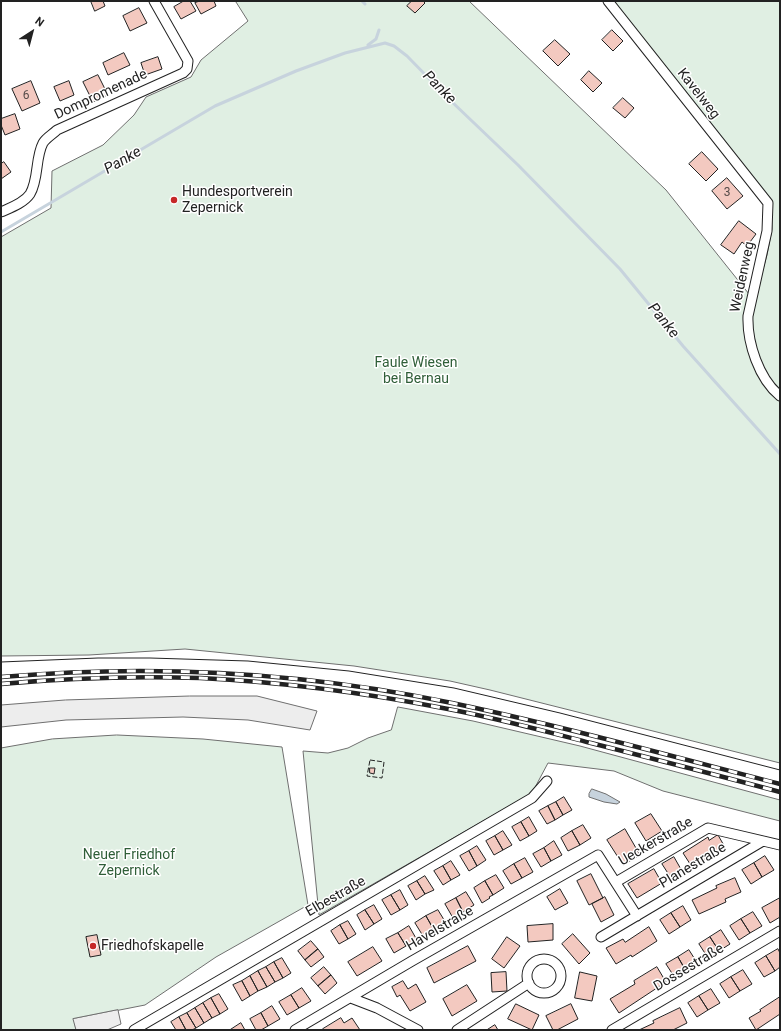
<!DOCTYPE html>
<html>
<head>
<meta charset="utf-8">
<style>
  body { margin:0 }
  #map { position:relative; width:781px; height:1031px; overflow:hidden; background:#fff; font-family:Roboto,sans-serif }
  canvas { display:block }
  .frame { position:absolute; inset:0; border:2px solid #222; pointer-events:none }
  .north { position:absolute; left:12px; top:12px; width:40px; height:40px; -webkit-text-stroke:3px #fff; paint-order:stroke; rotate:36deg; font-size:11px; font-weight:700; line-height:16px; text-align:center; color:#222 }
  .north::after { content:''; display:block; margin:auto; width:14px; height:18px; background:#222; clip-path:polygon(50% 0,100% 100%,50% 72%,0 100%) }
</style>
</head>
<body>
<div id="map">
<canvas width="781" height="1031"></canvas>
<div class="frame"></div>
<div class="north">N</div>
</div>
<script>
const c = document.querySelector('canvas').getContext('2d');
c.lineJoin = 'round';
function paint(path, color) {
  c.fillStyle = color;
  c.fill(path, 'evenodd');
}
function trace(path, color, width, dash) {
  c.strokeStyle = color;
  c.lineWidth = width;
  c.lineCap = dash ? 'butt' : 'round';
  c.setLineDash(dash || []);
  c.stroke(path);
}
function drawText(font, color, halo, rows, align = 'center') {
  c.font = font + ' Roboto,sans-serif';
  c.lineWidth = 3;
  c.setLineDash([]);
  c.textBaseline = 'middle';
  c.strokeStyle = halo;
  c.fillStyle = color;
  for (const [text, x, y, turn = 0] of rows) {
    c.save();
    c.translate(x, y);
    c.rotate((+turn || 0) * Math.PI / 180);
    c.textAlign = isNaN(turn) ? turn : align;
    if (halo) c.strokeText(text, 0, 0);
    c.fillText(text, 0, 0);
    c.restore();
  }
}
const green = new Path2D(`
  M 237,1 L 469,1 L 666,190 L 749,294 L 758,287 L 767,255 L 772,229 L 771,204 L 612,1 L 780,1 L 780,763 L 490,690 L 450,681 L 354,666 L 185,649 L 89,655 L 1,656 L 1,237 L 51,208 L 52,171 L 103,145 L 134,115 L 146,97 L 191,77 L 201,60 L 248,21 L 236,2 Z
  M 398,707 L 473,721 L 580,746 L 780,800 L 780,821 L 663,791 L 614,771 L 548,763 L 532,793 L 319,915 L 303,751 L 328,753 L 348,748 L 368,738 L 391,730 Z
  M 117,735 L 203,739 L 282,747 L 308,905 L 216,957 L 145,1005 L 74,1019 L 76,1030 L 1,1030 L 1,748 L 52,739 Z`);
const parking = new Path2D(`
  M 190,696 L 257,696 L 317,711 L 310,730 L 248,720 L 183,717 L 66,720 L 1,727 L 1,705 L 65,700 Z
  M 118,1010 L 121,1024 L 107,1030 L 76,1030 L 73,1019 Z`);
const water = new Path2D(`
  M 592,789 L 606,794 L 620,802 L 617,804 L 604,802 L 589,797 L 589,794 Z`);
const stream = new Path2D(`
  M 362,1 L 365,4
  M 368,45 L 376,39 L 379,30
  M 1,232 L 215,106 L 296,71 L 345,53 L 385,43 L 394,46 L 407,56 L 451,101 L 518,165 L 620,269 L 683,346 L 780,454`);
const building = new Path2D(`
  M 91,1 L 103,1 L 105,6 L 95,11 Z
  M 184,1 L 190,1 L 196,11 L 181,19 L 174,7 Z
  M 200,1 L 214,1 L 216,6 L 201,14 L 195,3 Z
  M 412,1 L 423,1 L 425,3 L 415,13 L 407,6 Z
  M 139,8 L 147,23 L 130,31 L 123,16 Z
  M 612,30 L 623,41 L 613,51 L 602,40 Z
  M 555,40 L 570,54 L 558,66 L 543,51 Z
  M 124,53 L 130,65 L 108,75 L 103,63 Z
  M 158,57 L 162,69 L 145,75 L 141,63 Z
  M 589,71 L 602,83 L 593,92 L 581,80 Z
  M 98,75 L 108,95 L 93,102 L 83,82 Z
  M 31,81 L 40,103 L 22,111 L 12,89 Z
  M 69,81 L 74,95 L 60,101 L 54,87 Z
  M 623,98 L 634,108 L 625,118 L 613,108 Z
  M 15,114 L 20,129 L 5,135 L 1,125 L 1,119 Z
  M 702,152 L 718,169 L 706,181 L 689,164 Z
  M 4,162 L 11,172 L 1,179 L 1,164 Z
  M 727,178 L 743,196 L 727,209 L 712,191 Z
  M 739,221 L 756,234 L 747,246 L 742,242 L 734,254 L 721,245 Z
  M 370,768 L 375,768 L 374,774 L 370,773 Z
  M 564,797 L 572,810 L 563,815 L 556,802 Z
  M 556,802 L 563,815 L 555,820 L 548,806 Z
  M 548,806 L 555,820 L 547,824 L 539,811 Z
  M 651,814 L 662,831 L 646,841 L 635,823 Z
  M 529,817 L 537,831 L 529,836 L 521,822 Z
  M 521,822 L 529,836 L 520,841 L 512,827 Z
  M 583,825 L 591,838 L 580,845 L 572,831 Z
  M 625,829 L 640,855 L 623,865 L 607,840 Z
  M 503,831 L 512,845 L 503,850 L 495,836 Z
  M 572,831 L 580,845 L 568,851 L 561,838 Z
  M 718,835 L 726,849 L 716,855 L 715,853 L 692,867 L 683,853 L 708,837 L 709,840 Z
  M 495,836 L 503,850 L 494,855 L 486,841 Z
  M 554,841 L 562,855 L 551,861 L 544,848 Z
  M 477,846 L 486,860 L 477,866 L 469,851 Z
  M 544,848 L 551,861 L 541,867 L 533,854 Z
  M 469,851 L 477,866 L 469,871 L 460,856 Z
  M 765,856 L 774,870 L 762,877 L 754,863 Z
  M 674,857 L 682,871 L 671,878 L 662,864 Z
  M 525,858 L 533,872 L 522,878 L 514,864 Z
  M 451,861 L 460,875 L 451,880 L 443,866 Z
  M 754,863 L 762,877 L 751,884 L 742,870 Z
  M 514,864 L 522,878 L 511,884 L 503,871 Z
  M 443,866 L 451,880 L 443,885 L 434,871 Z
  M 654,869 L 662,883 L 637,898 L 628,884 Z
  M 591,874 L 603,898 L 589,905 L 577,881 Z
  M 496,875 L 504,888 L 493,895 L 485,881 Z
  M 425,876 L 434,890 L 425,894 L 417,881 Z
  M 735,878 L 741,892 L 725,899 L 726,902 L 699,914 L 692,900 L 717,888 L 716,886 Z
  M 417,881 L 425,894 L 416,900 L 408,886 Z
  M 485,881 L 493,895 L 489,897 L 490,898 L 482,903 L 474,888 Z
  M 560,889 L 568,903 L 555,910 L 547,897 Z
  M 400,890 L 408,905 L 400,910 L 391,895 Z
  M 466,892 L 474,905 L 463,912 L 456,898 Z
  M 391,895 L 400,910 L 391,915 L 382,900 Z
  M 605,897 L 614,915 L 601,922 L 592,904 Z
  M 456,898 L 463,912 L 453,918 L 445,904 Z
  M 780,898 L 780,917 L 770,923 L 762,908 Z
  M 374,905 L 382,919 L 374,924 L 365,910 Z
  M 683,906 L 691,920 L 680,927 L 671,913 Z
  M 365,910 L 374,924 L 365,930 L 357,915 Z
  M 438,910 L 446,923 L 434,930 L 426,916 Z
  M 753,912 L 762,926 L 750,933 L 741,919 Z
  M 671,913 L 680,927 L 669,934 L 660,920 Z
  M 426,916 L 434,930 L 423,936 L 415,923 Z
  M 741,919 L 750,933 L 739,940 L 730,926 Z
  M 348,921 L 356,934 L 348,939 L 340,925 Z
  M 553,924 L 553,940 L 528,942 L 527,926 Z
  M 340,925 L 348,939 L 339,944 L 331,931 Z
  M 409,926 L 417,940 L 406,946 L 398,933 Z
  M 649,927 L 657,941 L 632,957 L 631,955 L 616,964 L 606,948 L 623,939 L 625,942 Z
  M 721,930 L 730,944 L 719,951 L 710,937 Z
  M 398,933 L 406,946 L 394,953 L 386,939 Z
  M 573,934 L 590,953 L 579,964 L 562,944 Z
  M 97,935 L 101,955 L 90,957 L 86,937 Z
  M 507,937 L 520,946 L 504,968 L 492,959 Z
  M 710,937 L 719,951 L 708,958 L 699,944 Z
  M 311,941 L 318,949 L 305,960 L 298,951 Z
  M 468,946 L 476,961 L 434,983 L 427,968 Z
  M 373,947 L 382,961 L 357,976 L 348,962 Z
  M 318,949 L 324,957 L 311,967 L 305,960 Z
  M 778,949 L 780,953 L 780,967 L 775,971 L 766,956 Z
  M 689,950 L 698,964 L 686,971 L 678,957 Z
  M 766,956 L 775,971 L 764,977 L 755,963 Z
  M 678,957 L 686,971 L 675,978 L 666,964 Z
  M 282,958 L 291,973 L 283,978 L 274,962 Z
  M 274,962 L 283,978 L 275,982 L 266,967 Z
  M 266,967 L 275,982 L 267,987 L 258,971 Z
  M 324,967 L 331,975 L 318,986 L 311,978 Z
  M 657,967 L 666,982 L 619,1013 L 610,999 L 635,984 L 634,981 Z
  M 743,970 L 752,984 L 740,991 L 731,977 Z
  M 258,971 L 267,987 L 258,991 L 250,976 Z
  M 506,972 L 507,991 L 492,992 L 491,973 Z
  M 580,972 L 597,976 L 592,1001 L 575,998 Z
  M 331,975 L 337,983 L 325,994 L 318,986 Z
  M 250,976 L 258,991 L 250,996 L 242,981 Z
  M 731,977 L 740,991 L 729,998 L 720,984 Z
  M 242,981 L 250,996 L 242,1001 L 233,985 Z
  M 403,981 L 408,989 L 416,984 L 426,1002 L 410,1011 L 400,995 L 397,997 L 392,987 Z
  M 467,985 L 477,1001 L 452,1016 L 443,999 Z
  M 302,988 L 311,1001 L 299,1008 L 291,995 Z
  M 711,989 L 720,1003 L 708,1010 L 699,996 Z
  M 219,994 L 228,1009 L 220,1014 L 211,998 Z
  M 291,995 L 299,1008 L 287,1015 L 279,1002 Z
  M 699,996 L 708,1010 L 697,1017 L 688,1003 Z
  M 780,997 L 780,1014 L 756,1030 L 749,1018 L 761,1011 L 760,1010 Z
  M 211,998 L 220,1014 L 212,1018 L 203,1003 Z
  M 203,1003 L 212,1018 L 204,1023 L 195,1008 Z
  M 516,1004 L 539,1015 L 532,1030 L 508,1019 Z
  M 571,1004 L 578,1019 L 557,1030 L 553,1030 L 546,1016 Z
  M 272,1006 L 280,1019 L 268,1026 L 261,1013 Z
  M 195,1008 L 204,1023 L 196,1028 L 187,1013 Z
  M 680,1008 L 687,1023 L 673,1030 L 639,1030 L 654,1023 L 653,1021 Z
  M 187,1013 L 196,1028 L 192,1030 L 186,1030 L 179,1017 Z
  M 261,1013 L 268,1026 L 261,1030 L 256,1030 L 250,1019 Z
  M 179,1017 L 186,1030 L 176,1030 L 171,1022 Z
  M 341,1018 L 344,1023 L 352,1018 L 360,1030 L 324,1030 L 323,1029 Z
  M 241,1023 L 245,1030 L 230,1030 Z
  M 495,1025 L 498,1030 L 487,1030 Z`);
const minor = new Path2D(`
  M 608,1 L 768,203 L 767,231 L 748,316 C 747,343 759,379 780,396
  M 1,212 C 10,208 24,203 30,194 C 39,179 35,158 43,143 C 46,138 53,134 57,130 L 183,73 L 187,69 L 188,61 L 154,1
  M 616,882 L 708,828 L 780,845
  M 601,937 L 763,841
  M527 976a17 17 0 1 1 34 0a17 17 0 1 1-34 0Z
  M 351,998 L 377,1008 L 418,1030
  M 134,1030 L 532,798 L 547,781
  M 295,1030 L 412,961 L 598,855 L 637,916
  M 457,1030 L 529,983
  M 612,1030 L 780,931`);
const tram = new Path2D(`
  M 1,662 L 98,658 L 150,658 L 248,661 L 349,671 L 454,688 L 560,713 L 780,770`);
const rail = new Path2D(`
  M 1,677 C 151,664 304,672 452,703 C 562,726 671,756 780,784
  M 1,684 C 67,678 134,676 200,678 C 283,682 366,693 448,709 C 496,718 544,731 591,743 C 654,759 717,775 780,792`);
const fence = new Path2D(`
  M 370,760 L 384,762 L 382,778 L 367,776 Z`);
const markers = [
  [174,200,4,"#c62828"],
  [93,946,4,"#c62828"]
];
const numberNames = [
  ["6",26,96],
  ["3",727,193]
];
const streetNames = [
  ["Kavelweg",698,94,52],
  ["Dompromenade",101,95,-25],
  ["Weidenweg",743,277,-78],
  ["Ueckerstraße",656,842,-30],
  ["Planestraße",693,866,-31],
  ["Elbestraße",336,897,-30],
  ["Havelstraße",440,929,-30],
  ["Dossestraße",689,968,-31]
];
const poiNames = [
  ["Hundesportverein",182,192],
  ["Zepernick",182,208],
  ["Friedhofskapelle",101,946]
];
const parkNames = [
  ["Faule Wiesen",416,363],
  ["bei Bernau",416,379],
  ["Neuer Friedhof",129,855],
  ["Zepernick",129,871]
];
const waterNames = [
  ["Panke",439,88,45],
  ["Panke",123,161,-30],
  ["Panke",663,321,51]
];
paint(green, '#e0efe3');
trace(green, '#6f6f6f', 1);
paint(parking, '#ededed');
trace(parking, '#6f6f6f', 1);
paint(water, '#c7d3dd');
trace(water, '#6f6f6f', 1);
trace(stream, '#c7d3dd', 3);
paint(building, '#f3c9c0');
trace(building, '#222', 1);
trace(minor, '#222', 11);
trace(minor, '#fff', 9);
trace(tram, '#222', 1);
trace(rail, '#222', 4.5);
trace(rail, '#fff', 3, [9]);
trace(fence, '#222', 1, [5, 2]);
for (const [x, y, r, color] of markers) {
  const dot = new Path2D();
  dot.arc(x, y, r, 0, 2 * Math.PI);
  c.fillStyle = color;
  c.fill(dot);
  trace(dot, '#fff', 1.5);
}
drawText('12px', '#564c4a', null, numberNames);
drawText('14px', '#222', '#fff', streetNames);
drawText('14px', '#222', '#fff', poiNames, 'left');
drawText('14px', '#2f5e38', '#fff', parkNames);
drawText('italic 15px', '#222', '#fff', waterNames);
</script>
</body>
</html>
